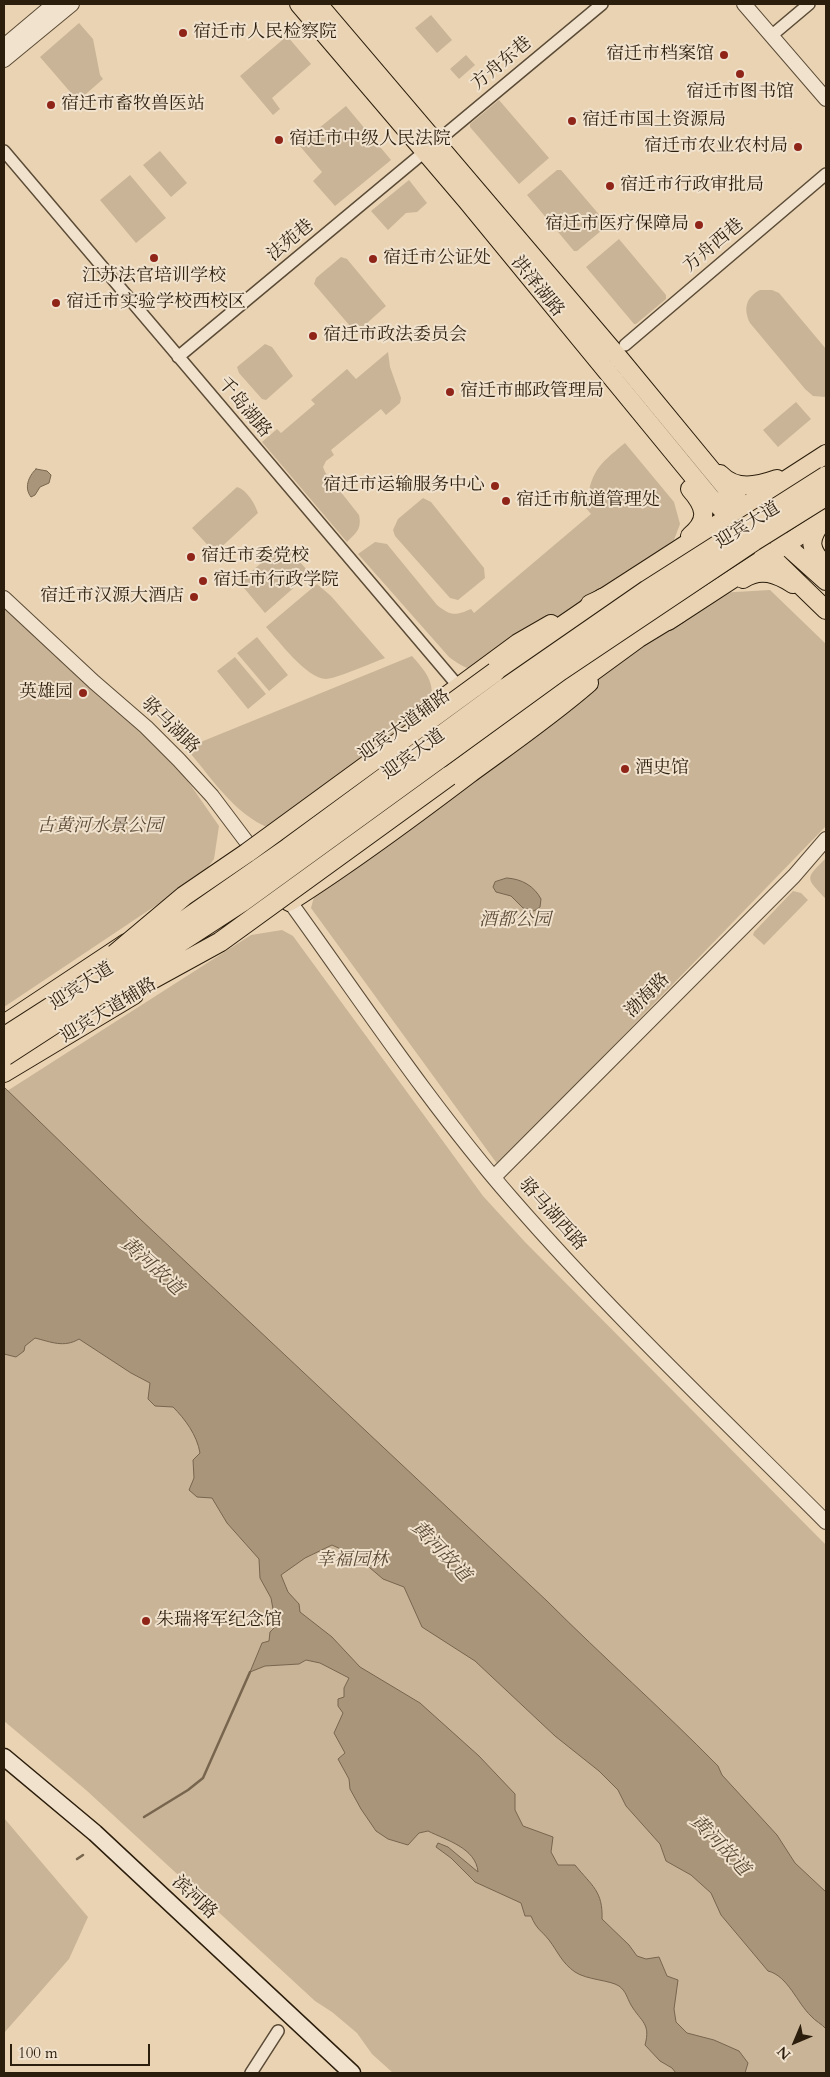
<!DOCTYPE html>
<html>
<head>
<meta charset="utf-8">
<style>
  body { margin:0 }
  #map { position:relative; width:830px; height:2077px; overflow:hidden; background:#e9d3b3; font-family:Cardo,serif }
  canvas { display:block }
  .frame { position:absolute; inset:0; border:5px solid #2c1e0c; pointer-events:none }
  .north { position:absolute; left:770px; top:2017px; width:50px; height:50px; -webkit-text-stroke:4px #f1e2ce; paint-order:stroke; rotate:225deg; font-size:14px; font-weight:700; line-height:20px; text-align:center; color:#2c1e0c }
  .north::after { content:''; display:block; margin:auto; width:18px; height:22px; background:#2c1e0c; clip-path:polygon(50% 0,100% 100%,50% 72%,0 100%) }
  .scale { position:absolute; left:10px; top:2044px; width:140px; height:22px; box-sizing:border-box; border:2px solid #2c1e0c; border-top:0; padding-left:6px; font-size:15px; line-height:18px; white-space:nowrap; color:#2c1e0c; -webkit-text-stroke:4px #f1e2ce; paint-order:stroke }
</style>
</head>
<body>
<div id="map">
<canvas width="830" height="2077"></canvas>
<div class="frame"></div>
<div class="north">N</div>
<div class="scale">100 m</div>
</div>
<script>
const c = document.querySelector('canvas').getContext('2d');
c.lineJoin = 'round';
function paint(path, color) {
  c.fillStyle = color;
  c.fill(path, 'evenodd');
}
function trace(path, color, width, dash) {
  c.strokeStyle = color;
  c.lineWidth = width;
  c.lineCap = dash ? 'butt' : 'round';
  c.setLineDash(dash || []);
  c.stroke(path);
}
function drawText(font, color, halo, rows, align = 'center') {
  c.font = font + ' Cardo,"Noto Serif SC",serif';
  c.lineWidth = 4;
  c.setLineDash([]);
  c.textBaseline = 'middle';
  c.strokeStyle = halo;
  c.fillStyle = color;
  for (const [text, x, y, turn = 0] of rows) {
    c.save();
    c.translate(x, y);
    c.rotate((+turn || 0) * Math.PI / 180);
    c.textAlign = isNaN(turn) ? turn : align;
    if (halo) c.strokeText(text, 0, 0);
    c.fillText(text, 0, 0);
    c.restore();
  }
}
const green = new Path2D(`
  M 431,15 L 452,40 L 437,53 L 415,28 Z
  M 79,23 L 93,39 L 100,75 L 103,79 L 78,101 L 40,57 Z
  M 287,36 L 311,64 L 272,98 L 280,109 L 273,115 L 240,76 Z
  M 466,55 L 475,65 L 459,79 L 450,69 Z
  M 499,100 L 549,158 L 519,184 L 470,127 L 470,124 Z
  M 346,106 L 391,160 L 335,206 L 313,181 L 322,172 L 293,138 L 301,131 L 307,138 Z
  M 160,151 L 187,183 L 171,197 L 143,165 Z
  M 557,170 L 561,170 L 608,225 L 577,251 L 574,251 L 527,195 Z
  M 130,175 L 166,218 L 136,243 L 100,200 Z
  M 409,180 L 427,203 L 417,212 L 406,213 L 388,230 L 371,211 Z
  M 619,239 L 666,295 L 666,299 L 636,324 L 634,324 L 586,267 Z
  M 341,257 L 347,259 L 386,306 L 356,333 L 314,284 L 316,278 Z
  M 760,290 L 772,290 L 779,293 L 826,349 L 826,397 L 813,396 L 805,389 L 750,323 C 743,309 746,297 760,290 Z
  M 265,344 L 272,347 L 293,376 L 266,400 L 262,399 L 239,373 L 237,367 Z
  M 388,352 L 390,367 L 401,398 L 400,403 L 386,415 L 381,409 L 331,450 L 334,455 L 326,461 L 323,467 L 325,472 L 359,515 C 362,529 356,533 347,542 L 262,442 L 277,429 L 281,433 L 315,404 L 311,400 L 347,369 L 356,379 Z
  M 796,402 L 811,419 L 778,447 L 763,430 Z
  M 625,443 L 674,502 L 680,524 L 674,540 L 499,664 C 474,670 470,673 449,657 L 358,554 L 375,542 L 387,544 L 437,605 C 451,616 455,616 471,609 L 474,613 L 591,514 L 586,508 C 591,471 597,466 625,443 Z
  M 237,487 C 247,490 255,504 258,513 L 215,553 L 192,528 Z
  M 423,498 L 431,502 L 484,568 L 485,578 L 458,600 L 450,598 L 395,536 L 393,530 L 398,519 Z
  M 280,547 L 287,548 L 308,571 L 306,577 L 265,613 L 239,582 Z
  M 317,584 L 331,596 L 385,658 C 374,662 335,679 326,679 C 307,679 278,640 266,627 Z
  M 770,590 L 826,644 L 826,826 L 498,1165 L 311,908 L 322,868 L 718,593 Z
  M 4,599 L 159,749 L 185,777 L 219,826 L 214,859 L 203,874 L 4,1007 Z
  M 257,637 L 288,675 L 269,691 L 237,653 Z
  M 412,656 C 432,678 435,686 430,715 L 269,828 C 234,814 210,776 186,748 Z
  M 235,657 L 266,694 L 248,709 L 217,671 Z
  M 826,858 L 826,899 C 805,877 805,879 826,858 Z
  M 793,891 L 801,893 L 808,900 L 764,945 L 753,935 L 754,932 Z
  M 282,930 L 293,936 L 483,1196 L 525,1242 L 826,1545 L 826,2073 L 393,2073 L 372,2054 L 357,2033 L 332,2012 L 315,2001 L 86,1790 L 4,1721 L 4,1093 L 251,935 Z
  M 4,1818 L 88,1917 L 69,1959 L 4,2033 Z`);
const water = new Path2D(`
  M 36,469 L 47,471 L 51,475 L 49,483 L 40,487 L 35,495 L 31,497 C 24,488 28,477 36,469 Z
  M 507,878 C 522,879 534,886 541,899 L 540,907 L 534,911 L 523,908 L 511,896 L 496,892 L 493,887 L 495,882 Z
  M 4,1087 L 139,1218 L 547,1601 C 603,1657 662,1709 718,1766 L 722,1775 L 777,1835 L 795,1863 L 826,1892 L 826,2029 C 822,2024 815,2021 811,2016 C 797,2003 788,1976 768,1971 L 721,1915 L 711,1893 L 691,1875 L 666,1861 L 660,1844 L 626,1806 L 618,1790 L 599,1771 L 555,1736 L 475,1661 L 422,1627 L 404,1587 L 383,1579 L 356,1556 L 332,1545 L 305,1558 L 281,1575 L 288,1592 L 299,1604 L 300,1612 L 332,1637 L 360,1667 L 420,1703 L 479,1756 L 515,1794 L 515,1810 L 523,1826 L 553,1837 L 551,1852 L 558,1865 L 575,1865 C 592,1886 603,1891 602,1919 L 629,1945 L 637,1956 L 646,1959 L 659,1957 L 667,1976 L 678,1980 L 674,2009 L 676,2022 L 687,2033 L 714,2040 L 739,2051 L 748,2063 L 745,2073 L 676,2073 L 672,2068 L 660,2061 L 645,2045 C 651,2023 641,2022 631,2005 C 627,1998 626,1991 619,1986 C 610,1980 587,1980 575,1972 C 562,1963 558,1952 549,1940 C 540,1929 537,1930 531,1916 L 525,1916 L 521,1903 L 475,1882 L 451,1858 L 436,1847 L 438,1843 L 448,1847 L 478,1872 C 476,1848 446,1840 428,1831 L 419,1833 L 408,1845 L 388,1839 L 376,1831 L 361,1809 L 350,1789 L 349,1779 L 338,1759 L 345,1753 L 334,1733 L 343,1713 L 338,1706 L 338,1699 L 344,1697 L 344,1688 L 349,1678 L 320,1663 L 306,1660 L 299,1664 L 265,1666 L 250,1672 L 262,1643 L 269,1641 L 270,1632 L 276,1626 L 271,1598 L 260,1578 L 259,1559 L 227,1523 L 212,1498 L 197,1497 L 189,1490 L 194,1478 L 193,1460 L 200,1453 C 197,1435 185,1419 173,1407 L 155,1406 L 148,1399 L 150,1383 L 131,1373 L 79,1339 C 64,1348 51,1342 35,1338 L 25,1346 L 24,1351 L 16,1357 L 4,1354 Z`);
const stream = new Path2D(`
  M 144,1817 L 188,1790 L 203,1778 L 250,1672
  M 77,1859 L 83,1855`);
const minor = new Path2D(`
  M 771,36 L 809,4
  M 4,151 L 459,687
  M 625,345 L 826,174
  M 178,357 L 602,4
  M 251,2073 L 278,2031`);
const tertiary = new Path2D(`
  M 744,4 L 826,99
  M 4,46 L 54,4
  M 4,60 L 72,4
  M 4,598 L 94,682 L 146,727 L 179,760 L 212,796 L 258,857
  M 285,895 C 359,997 429,1104 512,1199 C 610,1312 720,1416 826,1522
  M 494,1177 L 794,876 L 826,839`);
const secondary = new Path2D(`
  M 4,1757 L 95,1833 L 352,2073`);
const primary = new Path2D(`
  M 299,4 L 467,201 L 710,497 L 736,524
  M 318,4 L 615,353 L 732,495 L 752,513
  M 720,474 C 736,491 757,486 777,479
  M 822,522 C 808,540 809,550 826,566
  M 690,536 C 710,520 705,506 690,489
  M 778,538 L 826,581
  M 761,547 L 826,610
  M 743,579 C 761,567 777,574 793,584
  M 590,604 L 603,598 L 826,454
  M 668,621 L 826,518
  M 419,716 L 518,643 L 551,624
  M 289,902 C 351,863 410,819 468,775 C 509,745 551,716 589,683
  M 4,1024 L 126,943
  M 4,1073 L 134,995`);
const trunk = new Path2D(`
  M 495,672 L 603,598
  M 449,776 L 638,638 L 679,613`);
const trunkBridge = new Path2D(`
  M 115,954 L 184,896 L 247,853 L 495,672
  M 118,998 L 220,942 L 449,776
  M 4,1037 L 166,933 L 288,848 L 507,687 L 647,590 L 826,476
  M 5,1056 L 242,902 L 560,671 L 754,541 L 826,496`);
const markers = [
  [183,33,5,"#8f2418"],
  [724,55,5,"#8f2418"],
  [740,74,5,"#8f2418"],
  [51,105,5,"#8f2418"],
  [572,121,5,"#8f2418"],
  [279,140,5,"#8f2418"],
  [798,147,5,"#8f2418"],
  [610,186,5,"#8f2418"],
  [699,225,5,"#8f2418"],
  [154,258,5,"#8f2418"],
  [373,259,5,"#8f2418"],
  [56,303,5,"#8f2418"],
  [313,336,5,"#8f2418"],
  [450,392,5,"#8f2418"],
  [495,486,5,"#8f2418"],
  [506,501,5,"#8f2418"],
  [191,557,5,"#8f2418"],
  [203,581,5,"#8f2418"],
  [194,597,5,"#8f2418"],
  [83,693,5,"#8f2418"],
  [625,769,5,"#8f2418"],
  [146,1621,5,"#8f2418"]
];
const poiNames = [
  ["宿迁市人民检察院",193,33],
  ["宿迁市档案馆",714,55,"right"],
  ["宿迁市图书馆",740,93,"center"],
  ["宿迁市畜牧兽医站",61,105],
  ["宿迁市国土资源局",582,121],
  ["宿迁市中级人民法院",289,140],
  ["宿迁市农业农村局",788,147,"right"],
  ["宿迁市行政审批局",620,186],
  ["宿迁市医疗保障局",689,225,"right"],
  ["宿迁市公证处",383,259],
  ["江苏法官培训学校",154,277,"center"],
  ["宿迁市实验学校西校区",66,303],
  ["宿迁市政法委员会",323,336],
  ["宿迁市邮政管理局",460,392],
  ["宿迁市运输服务中心",485,486,"right"],
  ["宿迁市航道管理处",516,501],
  ["宿迁市委党校",201,557],
  ["宿迁市行政学院",213,581],
  ["宿迁市汉源大酒店",184,597,"right"],
  ["英雄园",73,693,"right"],
  ["酒史馆",635,769],
  ["朱瑞将军纪念馆",156,1621]
];
const streetNames = [
  ["方舟东巷",502,64,-40],
  ["法苑巷",291,241,-40],
  ["方舟西巷",714,246,-40],
  ["洪泽湖路",537,287,51],
  ["千岛湖路",244,408,50],
  ["迎宾大道",748,526,-32],
  ["骆马湖路",170,726,44],
  ["迎宾大道辅路",405,726,-36],
  ["迎宾大道",414,755,-36],
  ["迎宾大道",82,987,-33],
  ["渤海路",648,996,-45],
  ["迎宾大道辅路",109,1011,-31],
  ["骆马湖西路",552,1215,48],
  ["滨河路",194,1898,43]
];
const parkNames = [
  ["古黄河水景公园",100,827],
  ["酒都公园",515,921],
  ["幸福园林",352,1561]
];
const waterNames = [
  ["黄河故道",151,1267,42],
  ["黄河故道",440,1552,46],
  ["黄河故道",719,1846,46]
];
paint(green, '#c9b497');
paint(water, '#a9957a');
trace(water, '#77654e', 1);
trace(stream, '#77654e', 2.5);
trace(minor, '#5b4b36', 14);
trace(tertiary, '#5b4b36', 16);
trace(secondary, '#2c1e0c', 19);
trace(primary, '#2c1e0c', 20);
trace(trunk, '#2c1e0c', 21);
trace(minor, '#f1e2ce', 11);
trace(tertiary, '#f1e2ce', 14);
trace(secondary, '#f1e2ce', 16);
trace(primary, '#e9d3b3', 18);
trace(trunk, '#e9d3b3', 19);
trace(trunkBridge, '#2c1e0c', 21, []);
trace(trunkBridge, '#e9d3b3', 19);
for (const [x, y, r, color] of markers) {
  const dot = new Path2D();
  dot.arc(x, y, r, 0, 2 * Math.PI);
  c.fillStyle = color;
  c.fill(dot);
  trace(dot, '#f1e2ce', 2);
}
drawText('18px', '#2c1e0c', '#f1e2ce', poiNames, 'left');
drawText('18px', '#2c1e0c', '#f1e2ce', streetNames);
drawText('italic 18px', '#5b4b36', '#f1e2ce', parkNames);
drawText('italic 19px', '#584832', '#f1e2ce', waterNames);
</script>
</body>
</html>
